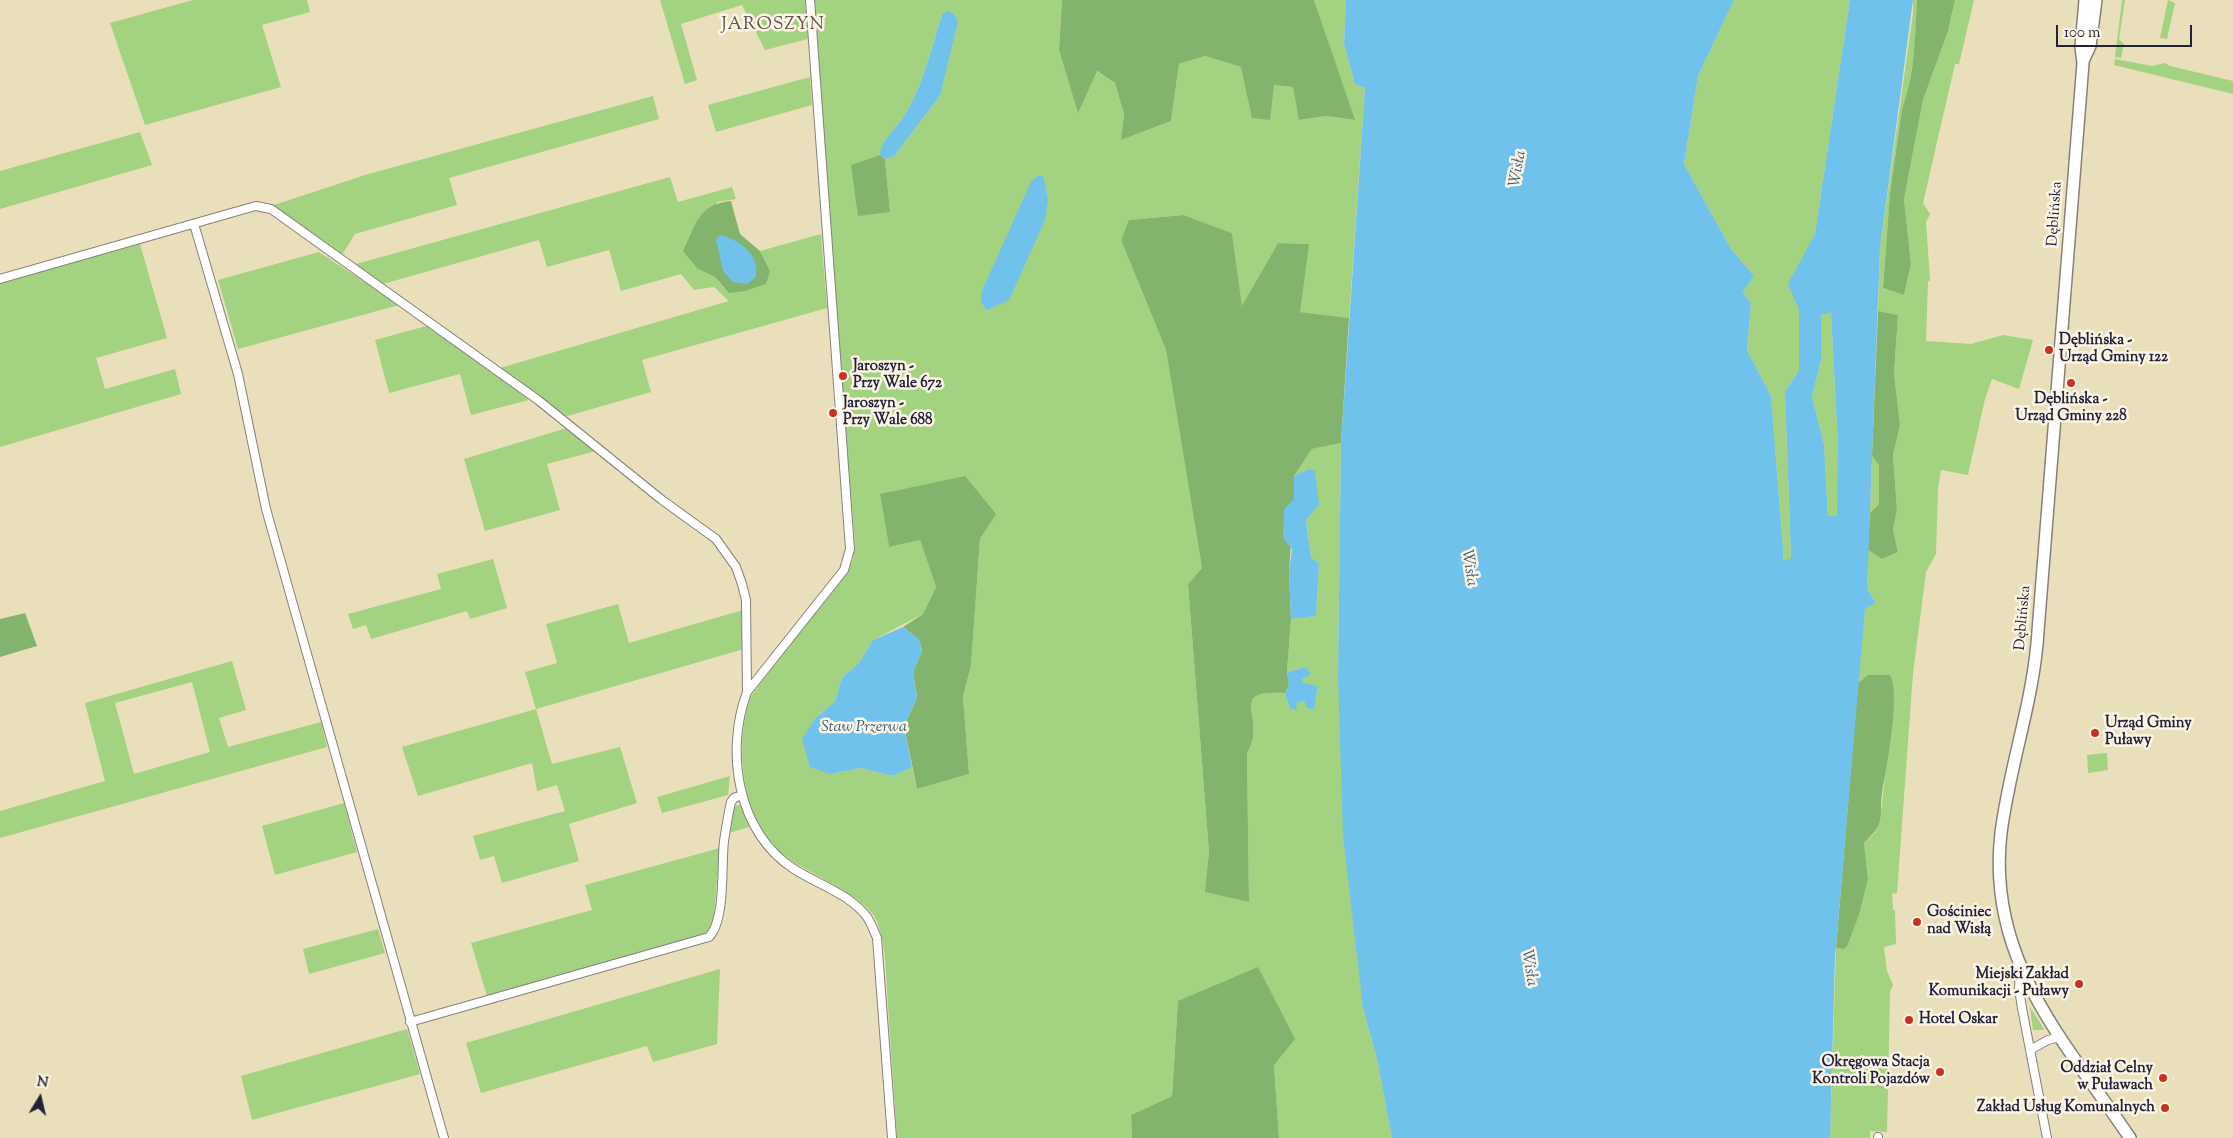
<!DOCTYPE html>
<html>
<head>
<meta charset="utf-8">
<style>
  body { margin:0 }
  #map { position:relative; width:2233px; height:1138px; overflow:hidden; background:#eadfbb; font-family:"Sorts Mill Goudy",serif }
  canvas { display:block }
  .north { position:absolute; left:15px; top:1073px; width:50px; height:50px; -webkit-text-stroke:4px #fcf5e5; paint-order:stroke; rotate:9deg; font-size:14px; font-weight:700; line-height:20px; text-align:center; color:#22223b }
  .north::after { content:''; display:block; margin:auto; width:18px; height:22px; background:#22223b; clip-path:polygon(50% 0,100% 100%,50% 72%,0 100%) }
  .scale { position:absolute; left:2056px; top:25px; width:136px; height:22px; box-sizing:border-box; border:2px solid #22223b; border-top:0; padding-left:6px; font-size:15px; line-height:18px; white-space:nowrap; color:#22223b; -webkit-text-stroke:4px #fcf5e5; paint-order:stroke }
</style>
</head>
<body>
<div id="map">
<canvas width="2233" height="1138"></canvas>
<div class="north">N</div>
<div class="scale">100 m</div>
</div>
<script>
const c = document.querySelector('canvas').getContext('2d');
c.lineJoin = 'round';
function paint(path, color) {
  c.fillStyle = color;
  c.fill(path, 'evenodd');
}
function trace(path, color, width, dash) {
  c.strokeStyle = color;
  c.lineWidth = width;
  c.lineCap = dash ? 'butt' : 'round';
  c.setLineDash(dash || []);
  c.stroke(path);
}
function drawText(font, color, halo, rows, align = 'center') {
  c.font = font + ' "Sorts Mill Goudy",serif';
  c.lineWidth = 5;
  c.setLineDash([]);
  c.textBaseline = 'middle';
  c.strokeStyle = halo;
  c.fillStyle = color;
  for (const [text, x, y, turn = 0] of rows) {
    c.save();
    c.translate(x, y);
    c.rotate((+turn || 0) * Math.PI / 180);
    c.textAlign = isNaN(turn) ? turn : align;
    if (halo) c.strokeText(text, 0, 0);
    c.fillText(text, 0, 0);
    c.restore();
  }
}
const green = new Path2D(`
  M 193,0 L 307,0 L 310,12 L 262,25 L 281,87 L 145,125 L 110,23 Z
  M 660,0 L 805,0 L 808,39 L 765,50 L 742,5 L 681,24 L 697,80 L 685,84 Z
  M 814,0 L 1062,0 L 1059,50 L 1078,112 L 1096,71 L 1115,83 L 1124,114 L 1121,140 L 1171,121 L 1179,64 L 1205,56 L 1241,67 L 1274,85 L 1293,87 L 1300,120 L 1326,116 L 1354,120 L 1314,0 L 1346,0 L 1344,44 L 1355,84 L 1365,88 L 1349,318 L 1299,312 L 1308,244 L 1278,243 L 1242,307 L 1232,233 L 1182,215 L 1130,220 L 1121,240 L 1166,350 L 1202,568 L 1188,584 L 1209,852 L 1206,892 L 1249,902 L 1247,754 C 1249,749 1252,743 1253,738 C 1258,710 1233,690 1285,693 L 1290,709 L 1297,701 L 1304,701 L 1308,708 L 1314,708 L 1318,687 L 1304,683 L 1302,679 L 1306,667 L 1287,672 L 1291,619 L 1316,616 L 1319,563 L 1311,558 L 1306,519 L 1308,469 L 1294,476 L 1312,449 L 1341,443 L 1338,673 L 1363,1008 L 1377,1059 L 1392,1138 L 1279,1138 L 1274,1065 L 1178,1001 L 1172,1096 L 1131,1115 L 1132,1138 L 897,1138 C 894,1094 891,1050 888,1006 C 886,980 887,938 874,916 C 861,895 811,874 789,859 C 741,824 733,748 751,696 L 847,571 L 853,559 L 855,544 L 822,138 ZM 942,15 L 940,96 L 894,156 L 885,159 L 890,212 L 851,166 L 880,155 C 882,141 896,129 904,116 C 923,86 931,49 942,15 ZM 880,494 L 995,514 L 980,539 L 971,666 L 963,698 L 969,774 L 917,789 L 912,767 L 893,776 L 861,768 L 830,774 L 814,720 L 835,701 L 842,678 L 859,663 L 873,640 L 923,614 L 936,587 L 920,540 L 889,547 Z
  M 1734,0 L 1850,0 L 1815,234 L 1789,284 L 1799,310 L 1799,371 L 1785,391 L 1791,559 L 1784,561 L 1771,396 L 1747,350 L 1751,303 L 1743,292 L 1754,276 L 1731,249 L 1684,164 L 1698,76 Z
  M 1913,0 L 1917,0 L 1915,47 L 1908,93 L 1902,109 L 1890,193 L 1883,288 L 1904,295 L 1911,264 L 1904,199 L 1923,100 L 1948,31 L 1955,0 L 1974,0 L 1959,64 L 1955,64 L 1923,203 L 1930,214 L 1926,222 L 1930,280 L 1928,282 L 1926,341 L 1971,344 L 2003,335 L 2033,340 L 2019,389 L 1992,379 L 1985,399 L 1968,475 L 1941,470 L 1938,489 L 1936,554 L 1926,572 L 1913,673 L 1897,893 L 1892,894 L 1893,910 L 1895,910 L 1896,944 L 1884,947 L 1887,971 L 1893,985 L 1890,992 L 1887,1132 L 1870,1131 L 1870,1138 L 1830,1138 L 1836,948 L 1843,949 L 1847,947 L 1859,915 L 1868,879 L 1864,843 L 1875,832 L 1880,822 L 1893,702 L 1868,675 L 1858,683 L 1865,609 L 1876,603 L 1867,589 L 1868,550 L 1882,559 L 1898,552 L 1893,530 L 1897,510 L 1893,455 L 1900,425 L 1894,374 L 1898,315 L 1878,311 L 1880,248 L 1913,13 Z
  M 2122,0 L 2125,0 L 2119,39 L 2124,44 L 2121,58 L 2115,57 Z
  M 2168,0 L 2175,3 L 2167,39 L 2160,38 Z
  M 2115,59 L 2152,66 L 2165,63 L 2170,66 L 2233,81 L 2233,94 L 2114,65 Z
  M 810,77 L 812,105 L 716,132 L 708,105 Z
  M 653,96 L 659,119 L 449,178 L 457,205 L 355,234 L 342,255 L 271,206 L 365,175 Z
  M 140,132 L 152,165 L 0,209 L 0,171 Z
  M 670,177 L 678,202 L 732,187 L 736,199 L 717,202 L 698,269 L 715,277 L 724,288 L 745,291 L 770,271 L 760,251 L 821,234 L 827,308 L 642,360 L 651,392 L 564,417 L 500,368 L 729,301 L 714,287 L 694,290 L 681,274 L 621,291 L 609,250 L 547,267 L 539,240 L 383,284 L 356,264 Z
  M 140,244 L 167,338 L 96,358 L 105,389 L 175,369 L 181,394 L 0,447 L 0,283 Z
  M 319,252 L 399,305 L 238,349 L 218,280 Z
  M 1831,312 L 1838,446 L 1838,516 L 1828,516 L 1824,444 L 1812,397 L 1821,360 L 1821,314 Z
  M 430,325 L 529,400 L 471,415 L 460,374 L 389,393 L 375,340 Z
  M 567,428 L 596,451 L 547,464 L 560,510 L 485,531 L 464,459 Z
  M 1872,456 L 1879,465 L 1879,504 L 1870,513 Z
  M 493,559 L 507,608 L 470,619 L 467,611 L 371,639 L 366,625 L 353,629 L 348,614 L 441,589 L 437,574 Z
  M 618,604 L 629,643 L 743,610 L 744,649 L 536,709 L 552,764 L 620,747 L 637,803 L 569,824 L 579,861 L 502,883 L 494,856 L 480,860 L 473,836 L 565,811 L 557,785 L 537,791 L 532,763 L 418,796 L 402,747 L 536,709 L 525,672 L 557,663 L 546,624 Z
  M 232,661 L 246,710 L 219,718 L 228,747 L 321,722 L 327,747 L 0,838 L 0,811 L 105,781 L 85,703 ZM 192,682 L 210,752 L 134,774 L 115,703 Z
  M 2107,753 L 2108,770 L 2088,773 L 2087,755 Z
  M 730,776 L 728,795 L 662,813 L 657,797 Z
  M 344,803 L 357,852 L 275,875 L 262,826 Z
  M 737,805 L 741,805 L 749,827 L 729,833 L 734,807 Z
  M 720,848 L 713,924 L 702,937 L 487,996 L 471,943 L 592,910 L 585,885 Z
  M 378,929 L 385,953 L 309,974 L 303,949 Z
  M 720,969 L 717,1044 L 653,1062 L 647,1046 L 481,1093 L 466,1043 Z
  M 2030,1007 L 2044,1029 L 2044,1030 L 2033,1030 Z
  M 407,1029 L 420,1074 L 252,1120 L 241,1076 Z`);
const forest = new Path2D(`
  M 1062,0 L 1314,0 L 1355,120 L 1326,116 L 1299,120 L 1293,87 L 1274,85 L 1270,120 L 1252,118 L 1241,67 L 1205,56 L 1179,64 L 1171,121 L 1121,140 L 1124,114 L 1115,83 L 1097,71 L 1078,113 L 1059,50 Z
  M 1917,0 L 1955,0 L 1948,31 L 1923,100 L 1904,199 L 1911,264 L 1904,295 L 1883,288 L 1890,193 L 1902,109 C 1915,75 1915,36 1917,0 Z
  M 880,155 L 885,159 L 890,212 L 858,216 L 851,165 Z
  M 731,201 L 740,234 L 760,251 L 770,271 L 766,284 L 745,291 L 729,293 L 715,277 L 698,269 L 683,251 C 696,225 698,204 731,201 Z
  M 1183,215 L 1232,233 L 1242,306 L 1278,243 L 1309,244 L 1300,312 L 1349,318 L 1341,443 L 1312,449 L 1294,476 L 1294,499 L 1289,572 L 1291,619 L 1287,672 L 1289,685 L 1285,693 C 1233,690 1258,710 1253,738 C 1252,743 1249,749 1247,754 L 1249,902 L 1205,892 L 1209,852 L 1188,584 L 1202,568 L 1166,350 L 1121,240 L 1129,220 Z
  M 1878,311 L 1898,315 L 1894,374 L 1900,425 L 1893,455 L 1897,510 L 1893,530 L 1898,552 L 1882,559 L 1868,550 L 1870,513 L 1879,504 L 1879,465 L 1872,456 Z
  M 965,476 L 996,514 L 980,539 L 971,666 L 963,697 L 969,774 L 917,789 L 904,726 L 917,698 L 913,672 L 922,651 L 919,640 L 903,627 L 923,614 L 936,587 L 920,540 L 889,547 L 880,494 Z
  M 25,613 L 37,646 L 0,657 L 0,619 Z
  M 1868,675 L 1890,675 C 1901,696 1886,769 1882,794 C 1880,803 1882,812 1880,821 C 1878,830 1870,836 1864,843 L 1868,879 L 1859,915 L 1847,947 L 1843,949 L 1836,948 L 1858,683 Z
  M 1258,967 L 1295,1039 L 1274,1065 L 1279,1138 L 1132,1138 L 1131,1115 L 1172,1096 L 1178,1001 Z`);
const water = new Path2D(`
  M 1346,0 L 1734,0 L 1698,76 L 1684,164 L 1731,249 L 1754,276 L 1743,292 L 1751,303 L 1747,350 L 1771,396 L 1784,561 L 1791,558 L 1785,391 L 1799,371 L 1799,310 L 1788,284 L 1815,234 L 1850,0 L 1913,0 L 1880,248 L 1867,589 L 1876,603 L 1865,609 L 1835,958 L 1830,1138 L 1392,1138 L 1377,1059 L 1363,1008 L 1343,835 L 1338,673 L 1341,443 L 1365,88 L 1355,84 L 1344,44 ZM 1831,312 L 1838,446 L 1837,516 L 1828,516 L 1824,444 L 1812,397 L 1821,360 L 1821,315 Z
  M 947,11 L 953,13 L 958,21 L 940,96 L 894,156 L 885,159 L 880,155 C 881,141 896,129 904,116 C 923,86 931,49 942,15 Z
  M 1038,176 L 1043,176 L 1048,200 L 1045,220 L 1009,300 L 987,310 L 981,302 L 981,293 L 1031,182 Z
  M 720,235 C 740,240 760,255 756,277 L 747,284 L 733,282 L 723,271 L 716,239 Z
  M 1308,469 L 1315,471 L 1319,505 L 1306,520 L 1311,558 L 1319,563 L 1316,616 L 1291,619 L 1289,572 L 1292,549 L 1283,538 L 1284,509 L 1294,499 L 1294,476 Z
  M 903,627 L 919,640 L 922,652 L 913,672 L 917,698 L 904,726 L 912,767 L 893,776 L 861,768 L 830,774 L 810,767 L 802,739 L 814,720 L 835,701 L 842,678 L 859,663 L 873,640 Z
  M 1306,667 L 1311,674 L 1302,679 L 1304,683 L 1318,686 L 1314,709 L 1307,708 L 1304,701 L 1297,702 L 1296,710 L 1290,709 L 1285,693 L 1289,685 L 1287,672 Z`);
const minor = new Path2D(`
  M 810,0 L 850,549 L 844,570 L 747,692 C 725,751 737,833 794,869 C 817,884 850,894 867,917 C 871,923 874,931 877,938 L 892,1138
  M 194,224 L 238,374 L 266,509 L 444,1138
  M 0,279 L 245,209 L 256,206 L 271,209 L 538,400 L 662,500 L 716,539 L 736,567 L 742,584 L 746,600 L 747,692
  M 2020,969 L 2019,989 L 2022,1008 L 2047,1138
  M 410,1022 L 709,937 C 726,919 721,866 724,841 C 726,828 728,815 731,802 L 734,798 L 742,795
  M 2030,1050 L 2048,1040 L 2060,1037
  M 1878,1138 L 1878,1137`);
const secondary = new Path2D(`
  M 2085,0 L 2081,47 L 2083,63 L 2037,644 C 2031,708 2009,769 2001,833 C 1986,960 2065,1041 2130,1138
  M 2083,61 L 2090,46 L 2096,0`);
const markers = [
  [2049,350,5,"#c8321e"],
  [843,376,5,"#c8321e"],
  [2071,383,5,"#c8321e"],
  [833,413,5,"#c8321e"],
  [2095,733,5,"#c8321e"],
  [1917,922,5,"#c8321e"],
  [2079,984,5,"#c8321e"],
  [1909,1020,5,"#c8321e"],
  [1940,1072,5,"#c8321e"],
  [2163,1078,5,"#c8321e"],
  [2165,1108,5,"#c8321e"]
];
const streetNames = [
  ["Dęblińska",2056,214,-86],
  ["Dęblińska",2024,618,-85]
];
const poiNames = [
  ["Dęblińska -",2059,341],
  ["Urząd Gminy 122",2059,358],
  ["Jaroszyn -",853,367],
  ["Przy Wale 672",853,384],
  ["Dęblińska -",2071,400,"center"],
  ["Urząd Gminy 228",2071,417,"center"],
  ["Jaroszyn -",843,404],
  ["Przy Wale 688",843,421],
  ["Urząd Gminy",2105,724],
  ["Puławy",2105,741],
  ["Gościniec",1927,913],
  ["nad Wisłą",1927,930],
  ["Miejski Zakład",2069,975,"right"],
  ["Komunikacji - Puławy",2069,992,"right"],
  ["Hotel Oskar",1919,1020],
  ["Okręgowa Stacja",1930,1063,"right"],
  ["Kontroli Pojazdów",1930,1080,"right"],
  ["Oddział Celny",2153,1069,"right"],
  ["w Puławach",2153,1086,"right"],
  ["Zakład Usług Komunalnych",2155,1108,"right"]
];
const waterNames = [
  ["Wisła",1519,169,-80],
  ["Wisła",1468,568,81],
  ["Staw Przerwa",864,728],
  ["Wisła",1528,968,81]
];
const quarterNames = [
  ["JAROSZYN",773,26]
];
paint(green, '#a3d280');
paint(forest, '#82b46e');
paint(water, '#70c1ec');
trace(minor, '#86807b', 10);
trace(secondary, '#86807b', 14);
trace(minor, '#fff', 8);
trace(secondary, '#fff', 11);
for (const [x, y, r, color] of markers) {
  const dot = new Path2D();
  dot.arc(x, y, r, 0, 2 * Math.PI);
  c.fillStyle = color;
  c.fill(dot);
  trace(dot, '#fcf5e5', 2);
}
drawText('15px', '#22223b', '#fcf5e5', streetNames);
drawText('bold 15px', '#22223b', '#fcf5e5', poiNames, 'left');
drawText('italic 16px', '#3d5a79', '#fcf5e5', waterNames);
c.letterSpacing = '1px';
drawText('18px', '#675152', '#fcf5e5', quarterNames);
c.letterSpacing = '0px';
</script>
</body>
</html>
